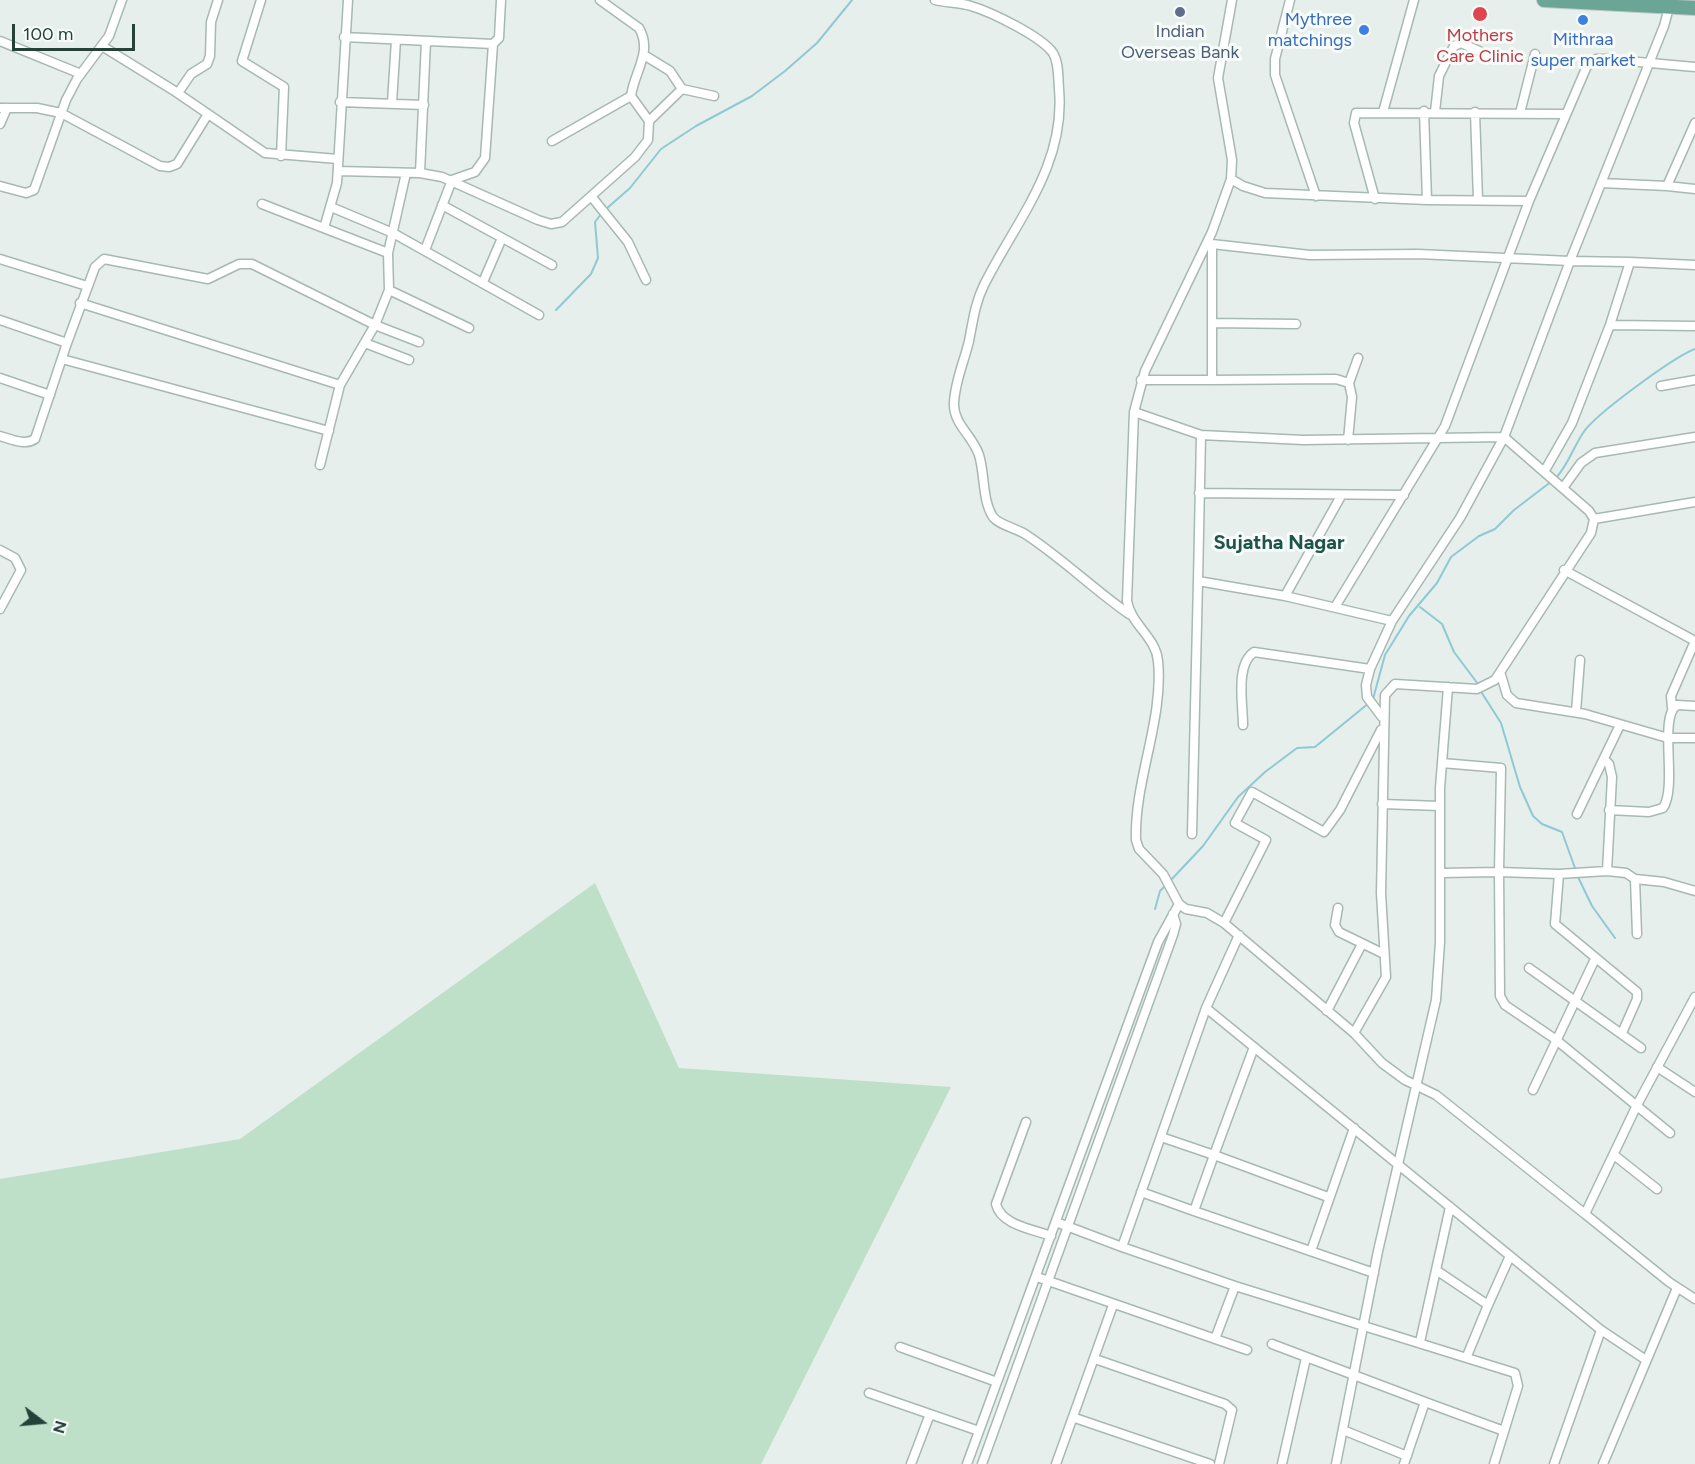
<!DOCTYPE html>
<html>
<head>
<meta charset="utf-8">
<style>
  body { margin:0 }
  #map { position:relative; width:1695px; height:1464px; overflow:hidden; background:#e6efeb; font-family:Figtree,sans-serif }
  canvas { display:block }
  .north { position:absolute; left:12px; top:1392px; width:60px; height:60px; -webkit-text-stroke:4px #f7fbf9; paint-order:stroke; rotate:106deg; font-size:16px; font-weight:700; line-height:24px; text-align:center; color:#24423a }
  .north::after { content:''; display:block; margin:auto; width:21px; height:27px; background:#24423a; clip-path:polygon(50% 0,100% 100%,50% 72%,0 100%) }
  .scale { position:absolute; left:12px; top:24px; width:123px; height:27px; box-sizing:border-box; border:3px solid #24423a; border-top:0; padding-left:8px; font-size:18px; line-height:21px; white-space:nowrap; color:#24423a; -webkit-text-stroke:4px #f7fbf9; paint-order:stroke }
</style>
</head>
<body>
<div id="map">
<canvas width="1695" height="1464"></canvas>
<div class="north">N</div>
<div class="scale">100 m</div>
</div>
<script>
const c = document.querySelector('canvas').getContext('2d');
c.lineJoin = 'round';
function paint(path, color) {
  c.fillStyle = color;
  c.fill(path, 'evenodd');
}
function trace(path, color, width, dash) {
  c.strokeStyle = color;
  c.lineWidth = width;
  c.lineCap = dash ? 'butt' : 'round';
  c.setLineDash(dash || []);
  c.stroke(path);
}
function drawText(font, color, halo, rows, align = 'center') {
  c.font = font + ' Figtree,sans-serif';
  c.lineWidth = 6;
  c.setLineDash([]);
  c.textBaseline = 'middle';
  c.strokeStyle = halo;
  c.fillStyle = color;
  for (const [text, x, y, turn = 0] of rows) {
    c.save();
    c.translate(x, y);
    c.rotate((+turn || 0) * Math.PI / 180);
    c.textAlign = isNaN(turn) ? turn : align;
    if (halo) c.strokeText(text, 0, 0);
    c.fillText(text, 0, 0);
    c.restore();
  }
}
const green = new Path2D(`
  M 595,883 L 679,1068 L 951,1087 L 761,1464 L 0,1464 L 0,1179 L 240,1139 Z`);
const stream = new Path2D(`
  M 605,210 L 630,188 L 661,149 L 696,126 L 752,96 L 785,71 L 817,43 L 852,0
  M 556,310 L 591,274 L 598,258 L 595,222 L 601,214
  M 1556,478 C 1568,465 1573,448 1583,433 C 1594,415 1674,357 1695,349
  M 1420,607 L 1442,624 L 1454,652 L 1478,684
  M 1480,690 L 1501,723 L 1520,787 L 1533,816 L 1542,824 L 1562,832 L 1576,871
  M 1373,699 L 1385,655 L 1409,616 L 1437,583 L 1451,557 L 1479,536 L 1495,529 L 1514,510 L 1552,481
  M 1578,877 L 1592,906 L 1615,938
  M 1170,881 L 1203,846 L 1238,797 L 1265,772 L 1297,748 L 1315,747 L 1369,703
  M 1155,909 L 1160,891 L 1166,885`);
const minor = new Path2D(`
  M 261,0 L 242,61 L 284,87 L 281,156
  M 935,0 C 947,3 959,2 971,6 C 991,12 1041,36 1053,53 C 1059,63 1058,77 1059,89 C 1066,165 1016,221 984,285 C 975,303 973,321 969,341 C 964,362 955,381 954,403 C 953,424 973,436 979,455 C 985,474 982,500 993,517 C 999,525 1016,528 1025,534 C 1062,558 1093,589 1129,614
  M 1290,0 L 1275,59 L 1275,75 L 1316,196
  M 344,37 L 493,44 L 499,38 L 501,0
  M 0,41 L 81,74
  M 102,46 L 173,90 L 265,153 L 338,159
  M 644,55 L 670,71 L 682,89 L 714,96
  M 178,93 L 191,74 L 207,64 L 210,56 L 211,22 L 218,0
  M 340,102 L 424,105
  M 392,103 L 396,40
  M 0,108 L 37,108 L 61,113 L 160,166 L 169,167 L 177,164 L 208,114
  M 1424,111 L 1427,200
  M 1383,112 L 1414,0
  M 1435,112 L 1439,76 L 1454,46 L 1461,43 L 1497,59
  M 1475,112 L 1478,200
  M 1520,113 L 1535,54
  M 649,121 L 682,89
  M 1695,123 L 1667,186 L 1695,189
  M 0,124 L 7,108
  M 552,141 L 631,96
  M 338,171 L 420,173 L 442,177 L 538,220 L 551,224 L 562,222 L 635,157 L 648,140 L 649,121 L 631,96 C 634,72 653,52 639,28 L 600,0
  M 420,173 L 426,41
  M 1231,179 L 1243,186 L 1265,193 L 1427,200 L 1529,201
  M 1601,183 L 1667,186
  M 0,186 L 26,193 L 34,190 L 66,100 L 77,79 L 109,36 L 122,0
  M 591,196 L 628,242 L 646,280
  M 1375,199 L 1354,123 L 1356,113 L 1566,114
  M 262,204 L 388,253
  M 442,205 L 552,265
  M 331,207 L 393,233 L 539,315
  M 324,228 L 337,183 L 348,0
  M 1207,244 L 1212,244 L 1212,380 L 1336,379 L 1349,383 L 1352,397 L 1348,440
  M 1212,244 L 1310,255 L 1418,254 L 1570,261 L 1504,437 L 1460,518 L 1392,621 L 1370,669 L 1366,685 L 1367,697 L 1382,717
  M 425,250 L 452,180 L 475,172 L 485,158 L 493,44
  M 0,259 L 87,286
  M 1630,262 L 1570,261 L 1664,26 L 1670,4
  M 1695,265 L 1630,262 L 1610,325 L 1695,326
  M 483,282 L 502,238
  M 389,290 L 469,328
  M 80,303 L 340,385
  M 0,320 L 67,343 L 35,439 C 24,446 11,439 0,436
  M 1212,323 L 1296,324
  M 67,343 L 95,267 L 104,259 L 208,279 L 239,264 L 252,264 L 375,325 L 419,342
  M 365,343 L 409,360
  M 62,359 L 329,431
  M 0,378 L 50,395
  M 1141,380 L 1212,380
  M 1349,383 L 1358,358
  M 1661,386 L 1695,380
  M 1134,412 L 1145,371 L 1212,232 L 1231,179 L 1232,160 L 1218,78 L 1232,0
  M 1201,435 L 1198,581 L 1285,596 L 1392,621
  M 320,465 L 340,385 L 375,325 L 389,290 L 388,253 L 406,173
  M 1544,472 L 1572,423 L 1610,325
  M 1563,488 L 1581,463 L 1595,453 L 1695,437
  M 1199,493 L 1404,495
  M 1594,519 L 1695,502
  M 0,550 L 15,558 L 21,570 L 0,609
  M 1564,570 L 1695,641
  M 1285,596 L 1341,496
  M 1335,607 L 1445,426 L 1529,201 L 1587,66 L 1596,59 L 1605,59 L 1695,67
  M 1501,675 L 1507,695 L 1516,703 L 1585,714 L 1668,738 L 1695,738
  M 1672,708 L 1671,696 L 1695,641
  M 1576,712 L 1580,660
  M 1243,725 C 1243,704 1235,665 1254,652 L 1370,669
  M 1604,759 L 1609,764 L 1612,777 L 1607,871 L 1559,874 L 1499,872 L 1500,996 L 1505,1005 L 1555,1039 L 1670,1133
  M 1382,804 L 1440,806
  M 1609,810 L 1649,812 L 1663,808 C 1678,786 1658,717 1677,705 L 1695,706
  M 1577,814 L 1620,725
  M 1192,834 L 1198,581
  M 1607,871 L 1626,873 L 1635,879 L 1637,934
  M 1441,873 L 1499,872 L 1501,768 L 1442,763
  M 1559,874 L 1555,924 L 1637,992 L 1637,999 L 1622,1033
  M 1635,879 L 1664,882 L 1695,891
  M 1338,908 L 1335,925 L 1339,932 L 1384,954
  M 1224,923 L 1266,840 L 1235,823 L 1252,792 L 1324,832 L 1340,810 L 1381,730
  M 1529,968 L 1641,1048
  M 1206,1008 L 1601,1330 L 1554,1464
  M 1327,1011 L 1362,944
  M 1354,1033 L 1386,977 L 1381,893 L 1385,695 L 1395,684 L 1477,689 L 1495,680 L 1591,533 L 1594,519 L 1589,511 L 1504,437 L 1303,440 L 1201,435 L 1134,412 L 1127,601 C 1131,625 1156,637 1158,661 C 1164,719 1134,781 1136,840 L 1139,849 L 1163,874 L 1179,904 L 1186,909 L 1207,913 L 1224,923 L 1354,1033 L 1382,1063 L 1405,1080 L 1436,1095 L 1585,1214 L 1637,1105 L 1695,997
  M 1657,1067 L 1695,1092
  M 1533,1090 L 1595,959
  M 1026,1122 L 996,1204 C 1001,1225 1032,1229 1051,1236
  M 1161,1137 L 1214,1155 L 1254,1047
  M 1614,1155 L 1657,1189
  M 1141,1192 L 1194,1211 L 1214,1155 L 1328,1197
  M 1194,1211 L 1374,1273
  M 1585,1214 L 1669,1282 L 1695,1299
  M 1056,1222 L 1122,1247 L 1206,1008 L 1239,935
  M 1122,1247 L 1235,1286 L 1515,1373 L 1518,1386 L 1494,1464
  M 1311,1251 L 1354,1128
  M 1436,1270 L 1488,1305 L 1467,1356
  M 1037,1277 L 1247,1350
  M 1488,1305 L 1510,1256
  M 1601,1330 L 1646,1360
  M 1215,1339 L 1235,1286
  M 1420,1342 L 1450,1207
  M 1272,1344 L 1425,1402
  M 900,1347 L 997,1382
  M 1095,1359 L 1225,1404 L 1232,1410 L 1219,1464
  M 869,1393 L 979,1431
  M 1075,1418 L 1210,1464
  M 1343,1430 L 1407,1456
  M 911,1464 L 930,1414
  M 967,1464 L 1158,942 L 1179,904
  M 982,1464 L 1173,935 L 1176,924 L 1173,914
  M 1056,1464 L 1113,1305
  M 1282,1464 L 1306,1358
  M 1336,1464 L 1378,1251 L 1436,1000 L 1440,942 L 1440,788 L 1448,687
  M 1404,1464 L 1425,1402 L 1504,1431
  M 1603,1464 L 1677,1288`);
const primary = new Path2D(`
  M 1544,0 L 1695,8`);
const markers = [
  [1180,12,6,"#5c6f8a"],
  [1480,14,8,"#e0444e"],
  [1583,20,6,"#3f7fe0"],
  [1364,30,6,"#3f7fe0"]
];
const shopNames = [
  ["Mythree",1352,20],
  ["matchings",1352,41],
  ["Mithraa",1583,40,"center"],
  ["super market",1583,61,"center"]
];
const serviceNames = [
  ["Indian",1180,32],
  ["Overseas Bank",1180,53]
];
const healthNames = [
  ["Mothers",1480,36],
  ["Care Clinic",1480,57]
];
const neighbourhoodNames = [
  ["Sujatha Nagar",1279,543]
];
paint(green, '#bfe0c8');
trace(stream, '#8ec9d4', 2);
trace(minor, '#a8b8b2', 11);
trace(primary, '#c2cac8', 16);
trace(minor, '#fff', 8);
trace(primary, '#6aa596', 14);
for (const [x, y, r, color] of markers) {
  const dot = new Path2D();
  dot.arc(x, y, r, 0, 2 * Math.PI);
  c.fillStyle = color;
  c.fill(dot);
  trace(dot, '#f7fbf9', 2);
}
drawText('18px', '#366cbe', '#f7fbf9', shopNames, 'right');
drawText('18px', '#4e5e75', '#f7fbf9', serviceNames);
drawText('18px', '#be3a42', '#f7fbf9', healthNames);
drawText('bold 20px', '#1f5548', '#f7fbf9', neighbourhoodNames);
</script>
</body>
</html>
